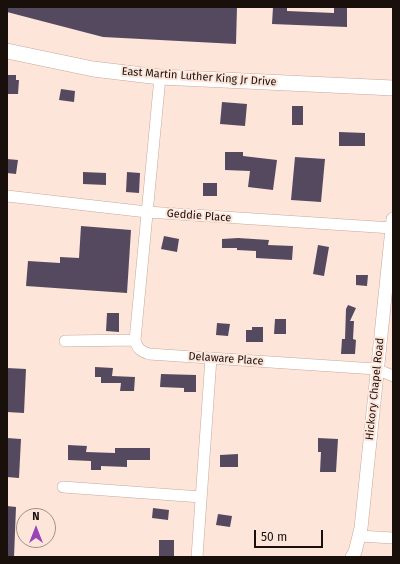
<!DOCTYPE html>
<html>
<head>
<meta charset="utf-8">
<style>
  body { margin:0 }
  #map { position:relative; width:400px; height:564px; overflow:hidden; background:#fee5da; font-family:"Fira Sans",sans-serif }
  canvas { display:block }
  .frame { position:absolute; inset:0; border:8px solid #190f0b; pointer-events:none }
  .north { position:absolute; left:16px; top:508px; width:40px; height:40px; box-sizing:border-box; background:#fee5da; border:1px solid #a28f87; border-radius:50%; rotate:0deg; font-size:11px; font-weight:700; line-height:16px; text-align:center; color:#190f0b }
  .north::after { content:''; display:block; margin:auto; width:14px; height:18px; background:#9646b7; clip-path:polygon(50% 0,100% 100%,50% 72%,0 100%) }
  .scale { position:absolute; left:254px; top:530px; width:69px; height:18px; box-sizing:border-box; border:2px solid #190f0b; border-top:0; padding-left:5px; font-size:12px; line-height:14px; white-space:nowrap; color:#190f0b; -webkit-text-stroke:3px #fee5da; paint-order:stroke }
</style>
</head>
<body>
<div id="map">
<canvas width="400" height="564"></canvas>
<div class="frame"></div>
<div class="north">N</div>
<div class="scale">50 m</div>
</div>
<script>
const c = document.querySelector('canvas').getContext('2d');
c.lineJoin = 'round';
function paint(path, color) {
  c.fillStyle = color;
  c.fill(path, 'evenodd');
}
function trace(path, color, width, dash) {
  c.strokeStyle = color;
  c.lineWidth = width;
  c.lineCap = dash ? 'butt' : 'round';
  c.setLineDash(dash || []);
  c.stroke(path);
}
function drawText(font, color, halo, rows, align = 'center') {
  c.font = font + ' "Fira Sans",sans-serif';
  c.lineWidth = 4;
  c.setLineDash([]);
  c.textBaseline = 'middle';
  c.strokeStyle = halo;
  c.fillStyle = color;
  for (const [text, x, y, turn = 0] of rows) {
    c.save();
    c.translate(x, y);
    c.rotate((+turn || 0) * Math.PI / 180);
    c.textAlign = isNaN(turn) ? turn : align;
    if (halo) c.strokeText(text, 0, 0);
    c.fillText(text, 0, 0);
    c.restore();
  }
}
const building = new Path2D(`
  M 7,7 L 237,7 L 236,44 L 103,37 L 7,12 Z
  M 273,7 L 287,7 L 287,11 L 334,13 L 334,7 L 347,7 L 347,27 L 272,24 Z
  M 7,75 L 16,75 L 16,80 L 19,80 L 18,94 L 7,94 Z
  M 61,89 L 75,91 L 74,102 L 59,100 Z
  M 222,102 L 247,104 L 245,126 L 220,124 Z
  M 292,106 L 303,106 L 303,125 L 292,125 Z
  M 339,132 L 365,133 L 365,146 L 339,146 Z
  M 225,152 L 243,152 L 243,156 L 277,160 L 273,190 L 248,187 L 250,171 L 225,170 Z
  M 295,157 L 325,159 L 321,202 L 291,200 Z
  M 7,159 L 18,160 L 16,174 L 7,173 Z
  M 83,172 L 106,173 L 106,185 L 83,184 Z
  M 127,172 L 140,173 L 139,193 L 126,192 Z
  M 203,183 L 217,183 L 217,196 L 203,196 Z
  M 81,226 L 131,230 L 127,293 L 26,286 L 28,261 L 60,263 L 60,257 L 79,258 Z
  M 164,236 L 179,239 L 177,252 L 161,249 Z
  M 238,238 L 269,240 L 268,245 L 293,246 L 292,260 L 256,258 L 256,251 L 237,250 L 237,248 L 222,248 L 222,239 Z
  M 318,245 L 329,247 L 324,276 L 313,274 Z
  M 356,275 L 368,275 L 367,286 L 356,285 Z
  M 348,305 L 356,308 L 350,321 L 354,321 L 353,339 L 356,340 L 355,354 L 341,354 L 342,339 L 345,339 L 346,309 Z
  M 107,313 L 119,313 L 119,332 L 106,331 Z
  M 275,319 L 286,319 L 286,334 L 274,334 Z
  M 217,323 L 230,324 L 228,336 L 216,335 Z
  M 252,327 L 263,327 L 263,342 L 246,342 L 246,330 L 252,330 Z
  M 95,367 L 113,368 L 112,376 L 135,377 L 134,391 L 120,391 L 121,383 L 101,383 L 101,377 L 95,377 Z
  M 7,368 L 26,369 L 24,413 L 7,412 Z
  M 161,374 L 196,375 L 196,392 L 184,392 L 184,388 L 160,387 Z
  M 7,438 L 21,439 L 19,478 L 7,477 Z
  M 318,438 L 338,439 L 336,472 L 320,472 L 321,452 L 318,452 Z
  M 68,445 L 87,446 L 86,452 L 115,453 L 115,448 L 150,448 L 150,460 L 127,460 L 127,467 L 101,466 L 101,470 L 91,470 L 91,461 L 68,460 Z
  M 238,454 L 238,467 L 220,467 L 220,455 Z
  M 7,506 L 16,507 L 14,557 L 7,557 Z
  M 153,508 L 169,510 L 168,520 L 152,518 Z
  M 218,514 L 232,516 L 230,527 L 216,525 Z
  M 159,540 L 174,540 L 174,556 L 159,556 Z`);
const minor = new Path2D(`
  M 160,77 L 135,340 C 137,349 141,351 149,354 L 376,369 L 393,376
  M 7,196 L 147,212 L 392,228
  M 65,341 L 135,340
  M 63,487 L 201,497
  M 359,536 L 393,538
  M 197,557 L 211,358`);
const tertiary = new Path2D(`
  M 352,557 L 355,552 L 361,528 L 393,219`);
const secondary = new Path2D(`
  M 7,51 L 93,69 L 160,77 L 393,88`);
const streetNames = [
  ["East Martin Luther King Jr Drive",199,77,4],
  ["Geddie Place",199,216,4],
  ["Delaware Place",226,359,4],
  ["Hickory Chapel Road",375,389,-84]
];
paint(building, '#55495f');
trace(minor, '#c6a89c', 12);
trace(tertiary, '#c6a89c', 14);
trace(secondary, '#c6a89c', 16);
trace(minor, '#fff', 11);
trace(tertiary, '#fff', 13);
trace(secondary, '#fff', 15);
drawText('11px', '#190f0b', '#fee5da', streetNames);
</script>
</body>
</html>
